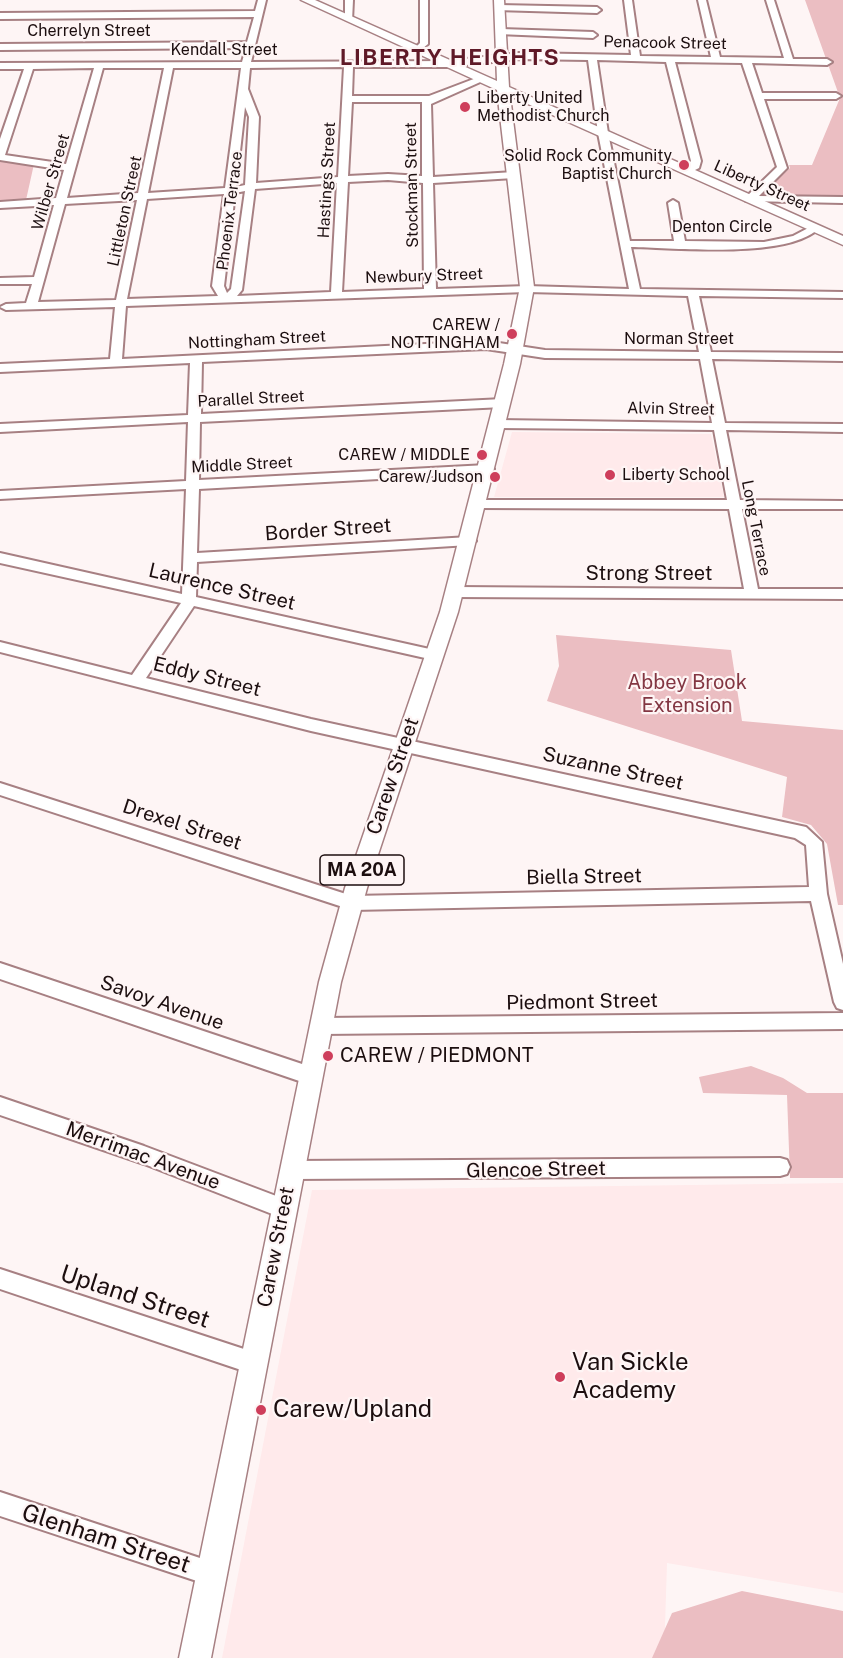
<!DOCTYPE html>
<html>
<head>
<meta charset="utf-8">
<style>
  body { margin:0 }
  canvas { display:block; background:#fef5f5 }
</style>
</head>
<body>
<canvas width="843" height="1658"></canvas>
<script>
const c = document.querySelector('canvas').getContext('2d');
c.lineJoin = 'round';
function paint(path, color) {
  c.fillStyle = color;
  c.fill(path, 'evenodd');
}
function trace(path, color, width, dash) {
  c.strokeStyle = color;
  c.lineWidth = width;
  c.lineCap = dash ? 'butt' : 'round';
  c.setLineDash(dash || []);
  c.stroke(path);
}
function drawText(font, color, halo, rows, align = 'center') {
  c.font = font + ' "Public Sans",sans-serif';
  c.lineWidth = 4.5;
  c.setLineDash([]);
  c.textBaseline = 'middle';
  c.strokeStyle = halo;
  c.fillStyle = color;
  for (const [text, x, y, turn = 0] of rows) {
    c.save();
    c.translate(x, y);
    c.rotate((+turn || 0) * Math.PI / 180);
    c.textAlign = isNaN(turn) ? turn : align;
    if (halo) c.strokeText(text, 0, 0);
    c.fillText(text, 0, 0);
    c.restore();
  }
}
const built = new Path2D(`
  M 512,432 L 711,434 L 724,497 L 494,497 Z
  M 843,1183 L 843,1593 L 667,1563 L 664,1658 L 222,1658 L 312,1190 Z`);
const green = new Path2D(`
  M 805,0 L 843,0 L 843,196 L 758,197 L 790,168 L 789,165 L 812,165 L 840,98 Z
  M 0,160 L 34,164 L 26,200 L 0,201 Z
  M 556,635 L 731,650 L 742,721 L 843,730 L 843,905 L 838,905 L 827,844 L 811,825 L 782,817 L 787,777 L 547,701 L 559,666 Z
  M 751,1066 L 783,1078 L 807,1093 L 843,1093 L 843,1178 L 790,1178 L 787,1095 L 703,1093 L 699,1077 Z
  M 742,1591 L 843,1611 L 843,1658 L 652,1658 L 672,1613 Z`);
const minor = new Path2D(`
  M 258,0 L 266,0 L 251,62 L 448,61 L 519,53 L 631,55 L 624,0 L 632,0 L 640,56 L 711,57 L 698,0 L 706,0 L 720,57 L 784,58 L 766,0 L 774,0 L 793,59 L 827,59 L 832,62 L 827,65 L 752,63 L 762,93 L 836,93 L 841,96 L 836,99 L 764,99 L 787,168 L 759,196 L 843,197 L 843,203 L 746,201 L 746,197 L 777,167 L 742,63 L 675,62 L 701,161 L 699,168 L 687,174 L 682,171 L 691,161 L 666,62 L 597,60 L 608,133 L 630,241 L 674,241 L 668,203 L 673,200 L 678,203 L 685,241 L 764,242 L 793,236 L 814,225 L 819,228 C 789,259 676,248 631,247 L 640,289 L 843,292 L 843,298 L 699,296 L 711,352 L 843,353 L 843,361 L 712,359 L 725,423 L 843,424 L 843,432 L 726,430 L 740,500 L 843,501 L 843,509 L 742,509 L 758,589 L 843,589 L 843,599 L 455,597 L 448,592 L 455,587 L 744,589 L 729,509 L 478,508 L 471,504 L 478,500 L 727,500 L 714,430 L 498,428 L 492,424 L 498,420 L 712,423 L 700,359 L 545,358 L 486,349 L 202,362 L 201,414 L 503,399 L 509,403 L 503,407 L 200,422 L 199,480 L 487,465 L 494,469 L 487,473 L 199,489 L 197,553 L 469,537 L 476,541 L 469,545 L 197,562 L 196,597 L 434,650 L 439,651 L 441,655 L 439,659 L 434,660 L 194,606 L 146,678 L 311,719 L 806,827 L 822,842 L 827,894 L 843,964 L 843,1010 L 837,1008 L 834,1002 L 811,901 L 352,910 L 0,795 L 0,783 L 352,896 L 809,887 L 806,845 L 795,838 L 311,731 L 0,652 L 0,642 L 132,675 L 181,603 L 0,563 L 0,553 L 182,594 L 186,489 L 0,499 L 0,491 L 186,481 L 188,422 L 0,432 L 0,424 L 188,415 L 190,363 L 0,372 L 0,364 L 110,359 L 115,307 L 6,310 L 0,307 L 6,304 L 26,303 L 32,284 L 0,284 L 0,278 L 34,277 L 54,205 L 0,208 L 0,202 L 56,198 L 64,170 L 0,160 L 0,139 L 24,69 L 0,69 L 0,63 L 242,62 L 246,48 L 0,50 L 0,44 L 247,42 L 254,17 L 0,19 L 0,13 L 255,11 ZM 519,59 L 588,60 L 598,133 L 629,289 L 527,286 L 436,289 L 433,183 L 514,178 L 519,175 L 514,172 L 433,177 L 431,104 L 487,79 L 479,77 L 429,96 L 352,96 L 353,67 L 448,67 ZM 344,67 L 338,177 L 256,183 L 259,117 L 248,89 L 250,68 ZM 94,68 L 66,164 L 5,155 L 33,69 ZM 103,68 L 164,68 L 138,193 L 67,198 ZM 173,68 L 241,68 L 225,188 L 148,193 ZM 352,102 L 422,102 L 422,176 L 388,174 L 348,176 ZM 245,107 L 249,117 L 245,185 L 236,187 ZM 388,180 L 423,183 L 424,289 L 342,292 L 348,182 ZM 337,183 L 331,292 L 237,296 L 242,290 L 255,189 ZM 245,191 L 231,289 L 227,293 L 224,286 L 235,193 ZM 224,194 L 212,286 L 218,296 L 127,299 L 147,199 ZM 137,200 L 116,300 L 38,302 L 65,204 ZM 527,292 L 688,296 L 699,352 L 545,350 L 486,341 L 122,359 L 126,306 Z
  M 345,0 L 353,0 L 352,21 L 345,19 Z
  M 420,0 L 428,0 L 428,44 L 417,53 L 413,50 L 420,43 Z
  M 499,5 L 597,7 L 601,10 L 597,13 L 496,10 L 496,6 Z
  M 501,29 L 593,32 L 597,35 L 593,38 L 498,34 L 497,32 Z
  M 0,963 L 311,1067 L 318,1070 L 320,1076 L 318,1082 L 311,1085 L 0,979 Z
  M 843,1013 L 843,1029 L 321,1034 L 314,1032 L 312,1026 L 314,1020 L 321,1018 Z
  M 0,1097 L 144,1146 L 292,1202 L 295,1209 L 292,1216 L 285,1219 L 144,1164 L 0,1115 Z
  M 780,1158 L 787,1160 L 790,1167 L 787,1174 L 780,1176 L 292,1179 L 285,1177 L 282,1170 L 285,1163 L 292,1161 Z
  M 0,1269 L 253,1352 L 261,1355 L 264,1363 L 261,1371 L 253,1374 L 0,1289 Z
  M 0,1492 L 212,1562 L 220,1566 L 224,1574 L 220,1582 L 212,1586 L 0,1516 Z`);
const major = new Path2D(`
  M 301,0 L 315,0 L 497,81 L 494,0 L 504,0 L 509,87 L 843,236 L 843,245 L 510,96 L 534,287 L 520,364 L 458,612 L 367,888 L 341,982 L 211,1658 L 179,1658 L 319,982 L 345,888 L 440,612 L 504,364 L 520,287 L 497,90 Z`);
const markers = [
  [465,107,6,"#ce3e5b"],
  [684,165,6,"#ce3e5b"],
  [512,334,6,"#ce3e5b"],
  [482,455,6,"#ce3e5b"],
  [610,475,6,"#ce3e5b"],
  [495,477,6,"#ce3e5b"],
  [328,1056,6,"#ce3e5b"],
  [560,1377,6,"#ce3e5b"],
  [261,1410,6,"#ce3e5b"]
];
const farStreetnames = [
  ["Cherrelyn Street",89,31],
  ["Penacook Street",665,43,1],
  ["Kendall Street",224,50],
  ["Hastings Street",327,180,-87],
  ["Wilber Street",51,182,-74],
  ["Stockman Street",412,185,-91],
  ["Liberty Street",762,186,24],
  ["Littleton Street",125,211,-78],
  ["Phoenix Terrace",230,211,-83],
  ["Denton Circle",722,227],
  ["Newbury Street",424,276,-2],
  ["Norman Street",679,339],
  ["Nottingham Street",257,340,-3],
  ["Parallel Street",251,399,-3],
  ["Alvin Street",671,409,1],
  ["Middle Street",242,465,-3],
  ["Long Terrace",756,528,79]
];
const farPoinames = [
  ["Liberty United",477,98,"left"],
  ["Methodist Church",477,116,"left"],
  ["Solid Rock Community",672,156],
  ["Baptist Church",672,174],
  ["CAREW /",500,325],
  ["NOTTINGHAM",500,343],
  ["CAREW / MIDDLE",470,455],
  ["Liberty School",622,475,"left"],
  ["Carew/Judson",483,477]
];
const shields = [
  [362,870,84]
];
const shieldNames = [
  ["MA 20A",362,870]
];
const streetNames = [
  ["Border Street",328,530,-4],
  ["Strong Street",649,574],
  ["Laurence Street",222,587,13],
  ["Eddy Street",207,677,14],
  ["Suzanne Street",613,769,12],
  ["Carew Street",393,776,-71],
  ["Drexel Street",182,825,18],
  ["Biella Street",584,877,-1],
  ["Piedmont Street",582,1002,-1],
  ["Savoy Avenue",162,1003,19],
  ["Merrimac Avenue",143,1156,20],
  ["Glencoe Street",536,1170,-1],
  ["Carew Street",276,1247,-79]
];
const parkNames = [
  ["Abbey Brook",687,683],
  ["Extension",687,706]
];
const poiNames = [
  ["CAREW / PIEDMONT",340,1056]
];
const farDistrictnames = [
  ["LIBERTY HEIGHTS",450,58]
];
const nearStreetnames = [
  ["Upland Street",135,1297,18],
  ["Glenham Street",106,1539,18]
];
const nearPoinames = [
  ["Van Sickle",572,1363],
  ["Academy",572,1391],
  ["Carew/Upland",273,1410]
];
paint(built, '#ffeaeb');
paint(green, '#ebbec2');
trace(minor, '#a78083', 4);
trace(major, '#a78083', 3);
paint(minor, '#fff');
paint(major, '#fff');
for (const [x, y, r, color] of markers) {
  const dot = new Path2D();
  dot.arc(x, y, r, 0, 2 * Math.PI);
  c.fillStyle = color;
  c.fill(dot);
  trace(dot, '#fef5f5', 2);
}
drawText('16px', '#1c0e0f', '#fef5f5', farStreetnames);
drawText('16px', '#1c0e0f', '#fef5f5', farPoinames, 'right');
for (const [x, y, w] of shields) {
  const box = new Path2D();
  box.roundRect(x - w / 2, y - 15, w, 30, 4.5);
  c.fillStyle = '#fef5f5';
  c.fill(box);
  trace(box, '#1c0e0f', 1.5);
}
drawText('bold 18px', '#1c0e0f', null, shieldNames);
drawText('20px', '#1c0e0f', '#fef5f5', streetNames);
drawText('20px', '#833642', '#fef5f5', parkNames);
drawText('20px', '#1c0e0f', '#fef5f5', poiNames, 'left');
c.letterSpacing = '1.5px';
drawText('bold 22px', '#5f1927', '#fef5f5', farDistrictnames);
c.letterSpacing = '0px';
drawText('24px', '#1c0e0f', '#fef5f5', nearStreetnames);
drawText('24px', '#1c0e0f', '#fef5f5', nearPoinames, 'left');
</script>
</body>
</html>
